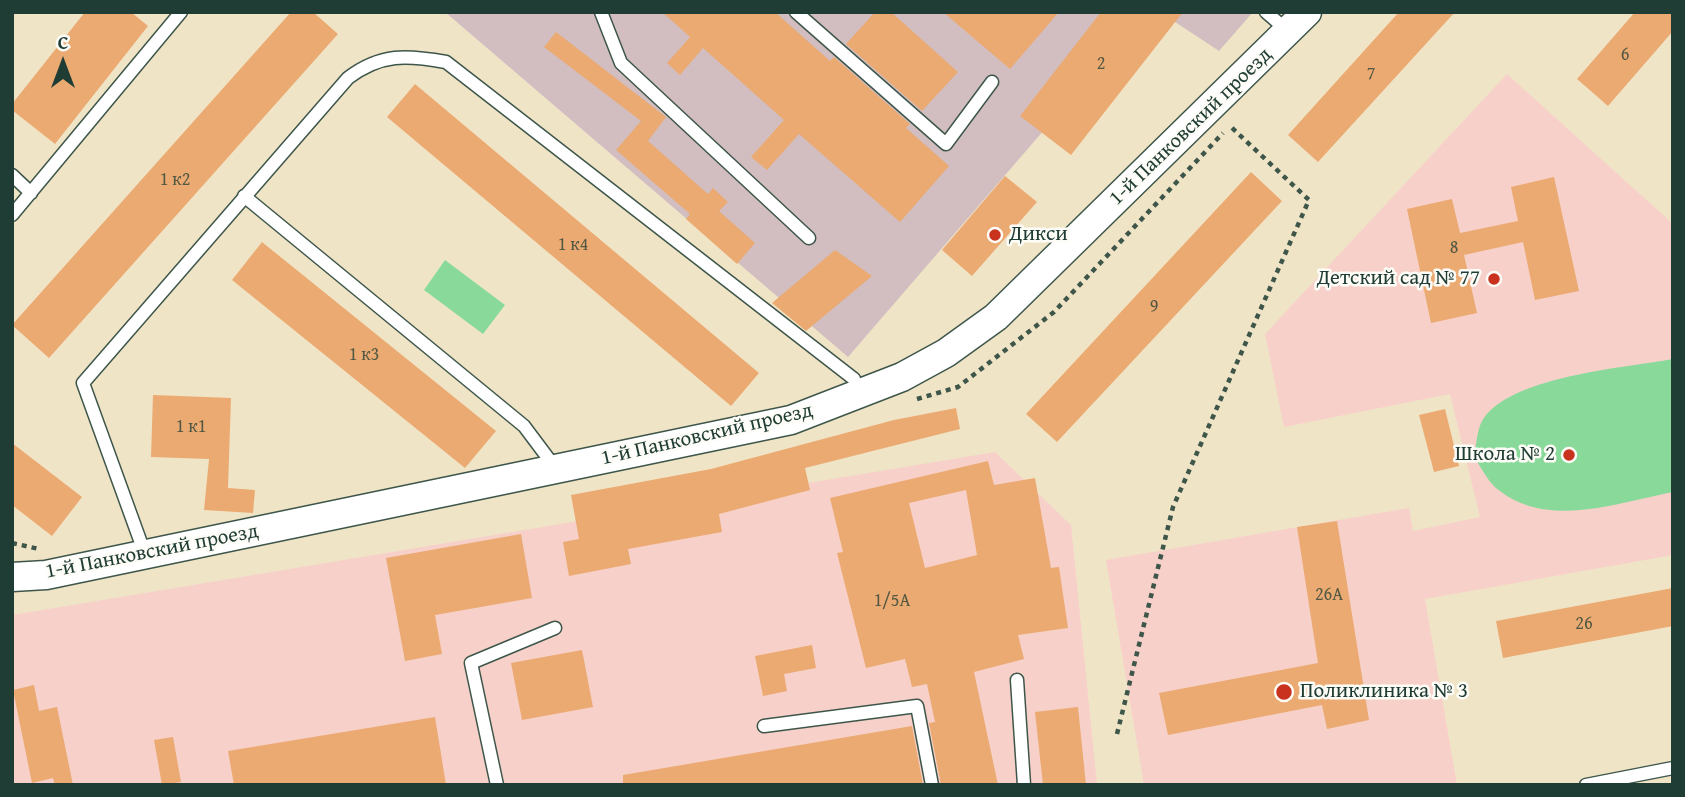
<!DOCTYPE html>
<html>
<head>
<meta charset="utf-8">
<style>
  body { margin:0 }
  #map { position:relative; width:1685px; height:797px; overflow:hidden; background:#f0e4c7; font-family:"Gentium Book Plus",serif }
  canvas { display:block }
  .frame { position:absolute; inset:0; border:14px solid #1f3d34; pointer-events:none }
  .north { position:absolute; left:28px; top:28px; width:70px; height:70px; -webkit-text-stroke:5px #fdfcf7; paint-order:stroke; rotate:0deg; font-size:19px; font-weight:700; line-height:28px; text-align:center; color:#1f3d34 }
  .north::after { content:''; display:block; margin:auto; width:24px; height:32px; background:#1f3d34; clip-path:polygon(50% 0,100% 100%,50% 72%,0 100%) }
</style>
</head>
<body>
<div id="map">
<canvas width="1685" height="797"></canvas>
<div class="frame"></div>
<div class="north">С</div>
</div>
<script>
const c = document.querySelector('canvas').getContext('2d');
c.lineJoin = 'round';
function paint(path, color) {
  c.fillStyle = color;
  c.fill(path, 'evenodd');
}
function trace(path, color, width, dash) {
  c.strokeStyle = color;
  c.lineWidth = width;
  c.lineCap = dash ? 'butt' : 'round';
  c.setLineDash(dash || []);
  c.stroke(path);
}
function drawText(font, color, halo, rows, align = 'center') {
  c.font = font + ' "Gentium Book Plus",serif';
  c.lineWidth = 5;
  c.setLineDash([]);
  c.textBaseline = 'middle';
  c.strokeStyle = halo;
  c.fillStyle = color;
  for (const [text, x, y, turn = 0] of rows) {
    c.save();
    c.translate(x, y);
    c.rotate((+turn || 0) * Math.PI / 180);
    c.textAlign = isNaN(turn) ? turn : align;
    if (halo) c.strokeText(text, 0, 0);
    c.fillText(text, 0, 0);
    c.restore();
  }
}
const built = new Path2D(`
  M 1507,74 L 1673,224 L 1673,555 L 1425,599 L 1457,785 L 1144,785 L 1106,560 L 1409,508 L 1413,531 L 1480,517 L 1450,394 L 1284,427 L 1265,334 Z
  M 995,452 L 1071,525 L 1097,785 L 12,785 L 12,615 Z`);
const industrial = new Path2D(`
  M 445,12 L 1146,12 L 848,357 Z
  M 1160,12 L 1253,12 L 1219,51 Z`);
const green = new Path2D(`
  M 445,260 L 505,305 L 483,334 L 424,290 Z
  M 1673,359 L 1673,492 C 1616,503 1546,530 1496,488 C 1487,480 1481,467 1474,457 C 1476,447 1477,430 1482,421 C 1509,376 1624,368 1673,359 Z`);
const building = new Path2D(`
  M 85,12 L 131,12 L 148,26 L 55,144 L 12,110 L 12,104 Z
  M 291,12 L 313,12 L 338,34 L 49,358 L 12,325 Z
  M 662,12 L 775,12 L 830,61 L 834,57 L 910,124 L 906,128 L 949,166 L 900,222 L 799,134 L 767,170 L 751,157 L 784,120 L 703,48 L 680,75 L 667,63 L 690,37 Z
  M 875,12 L 891,12 L 958,72 L 922,111 L 846,44 Z
  M 943,12 L 1059,12 L 1010,69 Z
  M 1101,12 L 1183,12 L 1071,155 L 1020,116 Z
  M 1399,12 L 1455,12 L 1318,162 L 1288,135 Z
  M 1635,12 L 1673,12 L 1673,31 L 1608,106 L 1577,79 Z
  M 556,32 L 666,117 L 648,141 L 708,194 L 713,188 L 728,202 L 719,211 L 755,243 L 737,264 L 686,219 L 690,214 L 616,150 L 641,121 L 544,47 Z
  M 415,84 L 759,373 L 731,406 L 387,117 Z
  M 1251,172 L 1282,201 L 1057,442 L 1026,414 Z
  M 1005,176 L 1037,202 L 972,276 L 942,250 Z
  M 1554,177 L 1579,291 L 1535,300 L 1523,242 L 1464,255 L 1477,313 L 1431,323 L 1407,209 L 1452,199 L 1460,233 L 1518,221 L 1511,187 Z
  M 262,242 L 496,431 L 465,468 L 232,280 Z
  M 835,250 L 872,276 L 806,331 L 772,303 Z
  M 153,395 L 231,398 L 228,488 L 255,490 L 253,513 L 204,510 L 209,459 L 151,457 Z
  M 956,408 L 960,429 L 805,468 L 810,490 L 719,514 L 722,532 L 628,549 L 631,564 L 569,576 L 563,542 L 579,539 L 571,495 L 711,469 L 894,420 Z
  M 1445,409 L 1459,466 L 1434,472 L 1419,415 Z
  M 12,443 L 82,497 L 52,536 L 12,505 Z
  M 988,461 L 994,485 L 1035,478 L 1051,568 L 1059,567 L 1068,628 L 1018,635 L 1024,659 L 974,672 L 998,785 L 941,785 L 929,723 L 935,722 L 927,684 L 912,687 L 905,659 L 866,668 L 837,553 L 843,552 L 830,498 ZM 966,490 L 977,555 L 925,568 L 909,503 Z
  M 1337,521 L 1369,720 L 1327,729 L 1322,705 L 1168,735 L 1159,693 L 1318,663 L 1297,527 Z
  M 521,534 L 532,598 L 435,615 L 442,654 L 405,661 L 386,558 Z
  M 1673,588 L 1673,626 L 1503,658 L 1496,621 Z
  M 812,645 L 816,668 L 784,674 L 787,691 L 763,696 L 755,656 Z
  M 582,650 L 593,707 L 522,720 L 511,663 Z
  M 34,685 L 39,711 L 57,707 L 73,785 L 55,785 L 53,778 L 32,783 L 13,690 Z
  M 1078,707 L 1086,785 L 1043,785 L 1035,712 Z
  M 435,717 L 446,785 L 234,785 L 228,751 Z
  M 912,726 L 923,785 L 623,785 L 623,775 Z
  M 173,737 L 181,782 L 162,785 L 154,740 Z`);
const path = new Path2D(`
  M 917,399 L 958,387 L 1054,312 L 1223,133
  M 12,543 L 39,549
  M 1117,734 L 1173,507 L 1309,200 L 1230,126`);
const service = new Path2D(`
  M 601,12 L 621,63 L 809,238
  M 796,12 L 946,144 L 992,82
  M 1266,12 L 1289,32
  M 12,175 L 31,193
  M 244,196 L 524,426 L 548,458 L 551,470
  M 12,215 L 181,12
  M 145,554 L 83,383 L 348,78 C 381,53 407,55 446,62 L 854,379 L 859,395
  M 1017,680 L 1024,785
  M 764,726 L 917,706 L 932,785
  M 497,785 L 471,663 L 555,628
  M 1586,785 L 1673,768`);
const tertiary = new Path2D(`
  M 12,577 L 46,575 L 791,420 L 902,377 L 946,353 L 996,317 L 1307,12`);
const markers = [
  [995,235,7,"#c8321e"],
  [1494,279,7,"#c8321e"],
  [1569,455,7,"#c8321e"],
  [1284,692,9,"#c8321e"]
];
const numberNames = [
  ["6",1625,55],
  ["2",1101,64],
  ["7",1371,74],
  ["1 к2",175,180],
  ["1 к4",573,245],
  ["8",1454,248],
  ["9",1154,307],
  ["1 к3",364,355],
  ["1 к1",191,427],
  ["26А",1329,595],
  ["1/5А",892,601],
  ["26",1584,624]
];
const streetNames = [
  ["1-й Панковский проезд",1191,127,-44],
  ["1-й Панковский проезд",707,435,-13],
  ["1-й Панковский проезд",152,552,-11]
];
const poiNames = [
  ["Дикси",1009,235],
  ["Детский сад № 77",1480,279,"right"],
  ["Школа № 2",1555,455,"right"],
  ["Поликлиника № 3",1300,692]
];
paint(built, '#f7d0c9');
paint(industrial, '#d2bec1');
paint(green, '#89da9a');
paint(building, '#ebaa71');
trace(service, '#3e564a', 15);
trace(tertiary, '#3e564a', 31);
trace(path, '#3e564a', 4.5, [5, 5]);
trace(service, '#fff', 12);
trace(tertiary, '#fff', 28);
for (const [x, y, r, color] of markers) {
  const dot = new Path2D();
  dot.arc(x, y, r, 0, 2 * Math.PI);
  c.fillStyle = color;
  c.fill(dot);
  trace(dot, '#fdfcf7', 2.5);
}
drawText('18px', '#525843', null, numberNames);
drawText('21px', '#1f3d34', '#fdfcf7', streetNames);
drawText('21px', '#1f3d34', '#fdfcf7', poiNames, 'left');
</script>
</body>
</html>
